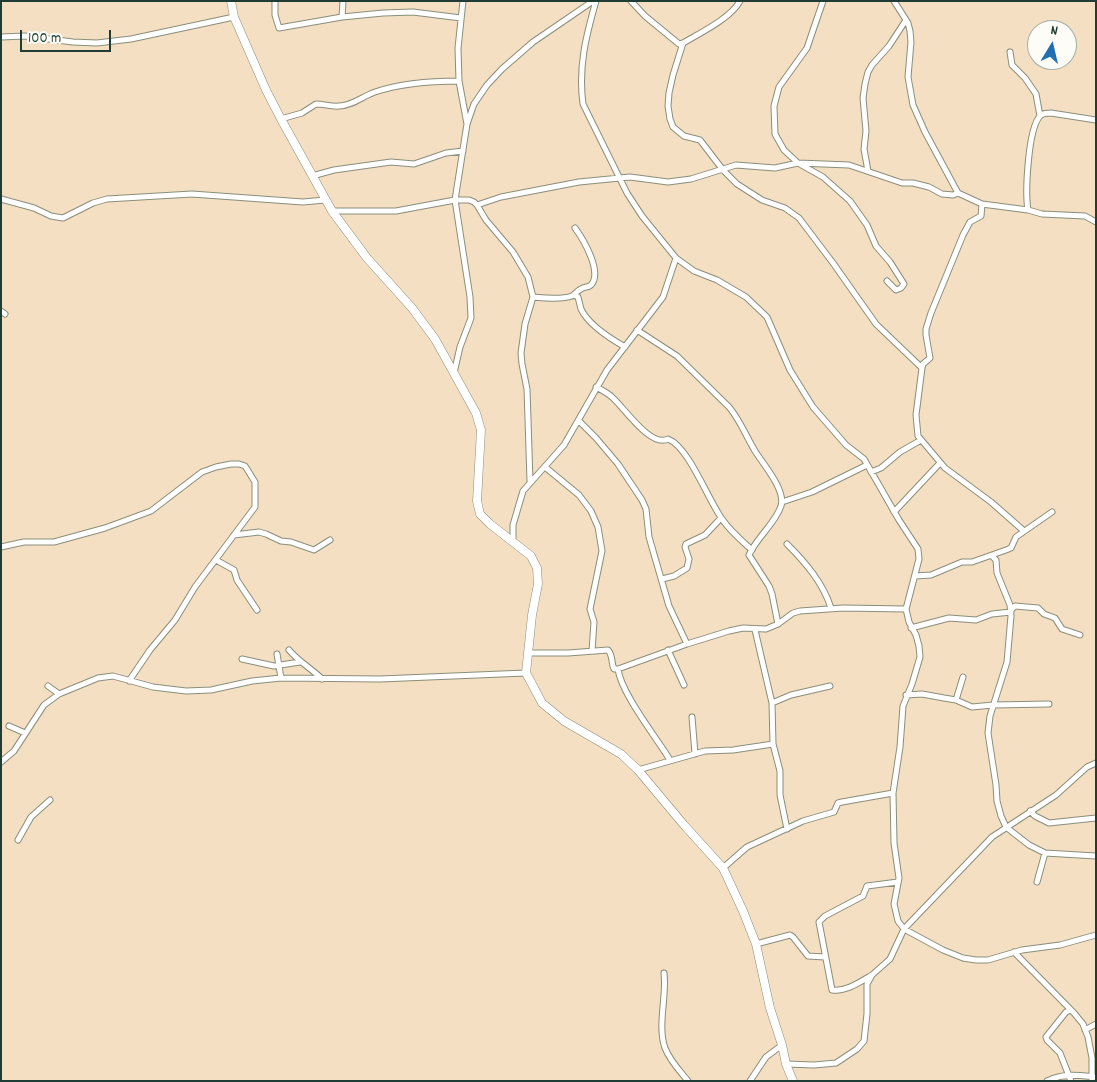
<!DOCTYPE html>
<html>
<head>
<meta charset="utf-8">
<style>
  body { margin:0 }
  #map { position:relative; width:1097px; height:1082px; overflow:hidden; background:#f4dfc2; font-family:Dekko,sans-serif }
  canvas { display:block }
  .frame { position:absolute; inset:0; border:2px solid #1f3d34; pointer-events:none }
  .north { position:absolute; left:1027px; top:20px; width:50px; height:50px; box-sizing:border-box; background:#fdfcf7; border:1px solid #a4b0a9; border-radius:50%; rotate:9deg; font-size:14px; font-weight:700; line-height:20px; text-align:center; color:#1f3d34 }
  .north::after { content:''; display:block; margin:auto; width:18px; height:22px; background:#1f6fb2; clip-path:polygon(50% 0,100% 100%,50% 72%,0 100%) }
  .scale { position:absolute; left:20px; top:30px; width:91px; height:22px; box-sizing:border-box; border:2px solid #1f3d34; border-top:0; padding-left:6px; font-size:15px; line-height:18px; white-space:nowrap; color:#1f3d34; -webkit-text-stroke:4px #fdfcf7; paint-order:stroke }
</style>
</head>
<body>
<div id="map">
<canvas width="1097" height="1082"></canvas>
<div class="frame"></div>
<div class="north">N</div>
<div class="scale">100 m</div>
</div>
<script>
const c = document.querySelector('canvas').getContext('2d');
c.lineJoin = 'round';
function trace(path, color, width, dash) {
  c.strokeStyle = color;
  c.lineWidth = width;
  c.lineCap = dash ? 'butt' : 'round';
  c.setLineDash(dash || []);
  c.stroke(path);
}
const street = new Path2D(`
  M 275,1 L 275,15 L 279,28 L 342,17 L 383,13 L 413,12 L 461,18
  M 463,1 L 458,48 L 459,81 L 467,124
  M 596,1 C 586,36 578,67 583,104 L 627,193 L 642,216 L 676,258 L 694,271 L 717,280 L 746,297 L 767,317 L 790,370 L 813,407 L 846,445 L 864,459 L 899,520 L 918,549 L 919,559 L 906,609 L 909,622 L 916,635 L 919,646 L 920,657 L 912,684 L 903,706 L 900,747 L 893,793 L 894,843 L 899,878 L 894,904 L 898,921 L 904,929 L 943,950 L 963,958 L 976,960 L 988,960 L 1022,950 L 1060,945 L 1096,935
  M 631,1 L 645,16 L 679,44 L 683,43 C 700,33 731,18 740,1
  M 823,1 L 807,48 L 779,87 L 774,106 L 775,134 L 784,150 L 798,163 L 823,177 L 850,201 L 867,225 L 876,246 L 890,262 L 904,284 L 901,288 L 896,290 L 887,281
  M 894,1 L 908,23 L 910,31 L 911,42 L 908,77 L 913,105 L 925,132 L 958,193
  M 342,17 L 343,1
  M 1,37 L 25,36 L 73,42 L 97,43 L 131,39 L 234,17
  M 683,43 L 673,75 L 669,93 L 668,106 L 670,119 L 673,127 L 684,136 L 700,140 L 723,170 L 737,184 L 762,200 L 785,208 L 799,218 L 833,263 L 876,324 L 922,368
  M 1010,52 L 1012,65 L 1025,78 L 1036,94 L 1040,116
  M 281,119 L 302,113 L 316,104 C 324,104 332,107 339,106 C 352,106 363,96 375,92 C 402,83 431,81 459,81
  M 868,171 L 864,149 L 866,131 L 863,98 L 865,84 L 868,72 L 872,65 L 889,46 L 906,20
  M 312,176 L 334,170 L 391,162 L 414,164 L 446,153 L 463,151
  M 1,199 L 34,208 L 51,216 L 63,218 L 93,203 L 107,199 L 192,194 L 303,202 L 325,200
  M 982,204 L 981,216 L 970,222 L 963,235 L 931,313 L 926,329 L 926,335 L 930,358 L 923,364 L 922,368 L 916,415 L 918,436 L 945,468 L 991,502 L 1024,531
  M 477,205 L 501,197 L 579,182 L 630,177 L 668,182 L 691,179 L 736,165 L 775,168 L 798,163 L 849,165 L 902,183 L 913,183 L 929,187 L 942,194 L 953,195 L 958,193 L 982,204 L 1028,210 L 1042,214 L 1085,216 L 1096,222
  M 1028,210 C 1025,192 1028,129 1040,116 C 1043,113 1046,113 1051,113 L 1096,120
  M 332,211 L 396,211 L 455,200 L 469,200 L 474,202 L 477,205 L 486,220 L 513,252 L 528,277 L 533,297 L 525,324 L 521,353 L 522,364 L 527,389 L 530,481
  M 574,295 L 578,297 C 579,301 580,305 581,309 C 588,324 611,339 625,347
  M 533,297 C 544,298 561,300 572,296 C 575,294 577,291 581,289 C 585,286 588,288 591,285 C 603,272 583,239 575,228
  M 1,311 L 5,314
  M 637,330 L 677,356 L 729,407 C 740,420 746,436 755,451 C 763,464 786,490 781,506 C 775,524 757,537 749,555 L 769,586 L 772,594 L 778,624
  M 454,373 L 460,347 L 471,318 L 470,297 L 455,200 L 467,124 L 474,104 L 487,85 L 502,69 L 533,42 L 593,1
  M 596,387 C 602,390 608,393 613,398 C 625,409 651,448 668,439 C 689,447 708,500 722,519 C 730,531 741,540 752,550
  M 579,421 L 596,438 L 618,464 L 642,500 L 646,509 L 649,537 L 669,606 L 687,644
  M 545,467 L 579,495 L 591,511 L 598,527 L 602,551 L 590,609 L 594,622 L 592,651
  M 871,472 L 881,468 L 900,452 L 921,440
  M 782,502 L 812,492 L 867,465
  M 894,512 L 940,463
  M 234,535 L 259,532 L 266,534 L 281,541 L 291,542 L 314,550 L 330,540
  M 513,541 L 513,525 L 523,491 L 564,445 L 607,370 L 663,297 L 676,258
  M 787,544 C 806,563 823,583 831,608
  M 1,547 L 24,542 L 54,542 L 105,528 L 151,511 L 202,472 L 216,467 L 231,464 L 239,464 L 245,466 L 255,482 L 255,507 L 195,587 L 175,620 L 150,650 L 129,681
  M 992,556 L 996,560 L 997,573 L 1010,605 L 1011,616 L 1007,662 L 990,716 L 988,733 L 996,785 L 997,801 L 1001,816 L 1006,827 L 1029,845 L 1045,853 L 1096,856
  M 216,560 L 234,570 L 237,580 L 257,610
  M 915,576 L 931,575 L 962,562 L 972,562 L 1006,550 L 1011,548 L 1016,537 L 1052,512
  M 662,579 L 674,576 L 687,568 L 689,559 L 685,547 L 686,544 L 705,535 L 721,518
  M 1011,610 L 1015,606 L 1038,608 L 1044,614 L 1055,618 L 1062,629 L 1080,635
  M 911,628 L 949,618 L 976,620 L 992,614 L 1011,612
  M 755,630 L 772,703 L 773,744 L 780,771 L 780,795 L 787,829
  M 289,650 C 299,662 311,668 322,679
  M 668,650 L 684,685
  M 528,653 L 568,653 L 608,650 C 613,655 611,663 614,669 L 618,669 L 687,644 L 729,631 L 743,628 L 766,629 L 778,624 L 793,613 L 800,611 L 843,608 L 906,609
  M 277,654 L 281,678
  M 242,659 L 274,666 L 300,662
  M 618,669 C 621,693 656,737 670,760
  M 48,686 L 59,694
  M 906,695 L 922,694 L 944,698 L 956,700 L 972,707 L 993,705 L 1049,704
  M 956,700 L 963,677
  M 772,703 L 791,695 L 830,686
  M 692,717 L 695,754
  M 9,726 L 25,733
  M 1,762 L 14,751 L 44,705 L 59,694 L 98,678 L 113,676 L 153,687 L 186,691 L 211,690 L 252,681 L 281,678 L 380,679 L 526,673
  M 638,770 L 705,751 L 733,750 L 773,744
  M 1030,811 L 1035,816 L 1049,823 L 1096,818
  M 18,840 L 31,817 L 50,800
  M 723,868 L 747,847 L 803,821 L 834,812 L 838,803 L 842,802 L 893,793
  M 1037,882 L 1045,853
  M 756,944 L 790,935 L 793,937 L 808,956 L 825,957
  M 1014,952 L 1074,1013 L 1083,1024 L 1088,1037 L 1092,1058 L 1092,1081
  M 664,973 C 667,996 657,1026 665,1048 C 670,1061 680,1071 688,1081
  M 872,975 C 860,982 846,992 832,990 L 819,922 L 825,916 L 863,896 L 867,886 L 898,882
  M 1085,1030 L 1096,1024
  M 786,1064 L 814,1065 L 836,1063 L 857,1049 L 864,1041 L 867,1014 L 867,984 L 872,975 L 890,959 L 904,929 L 992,837 L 1056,795 L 1087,767 L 1096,763
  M 750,1081 L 766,1057 L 782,1045
  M 1047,1081 C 1065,1073 1076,1075 1096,1077
  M 1071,1081 L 1060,1053 L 1047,1040 L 1046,1037 L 1066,1012 L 1071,1010`);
const secondary = new Path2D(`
  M 231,1 L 234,17 L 266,90 L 281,119 L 332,211 L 367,258 L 412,308 L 435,339 L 476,413 L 481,430 L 477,501 L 480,514 L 490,524 L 531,556 L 537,568 L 538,584 L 532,615 L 526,673 L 533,686 L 542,703 L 564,721 L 621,754 L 638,770 L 684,825 L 723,868 L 743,911 L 756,944 L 770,1008 L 782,1045 L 786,1064 L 793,1081`);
trace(street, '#8a8e7b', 7);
trace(secondary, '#8a8e7b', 9);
trace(street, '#fff', 5);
trace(secondary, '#fff', 8);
</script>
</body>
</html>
